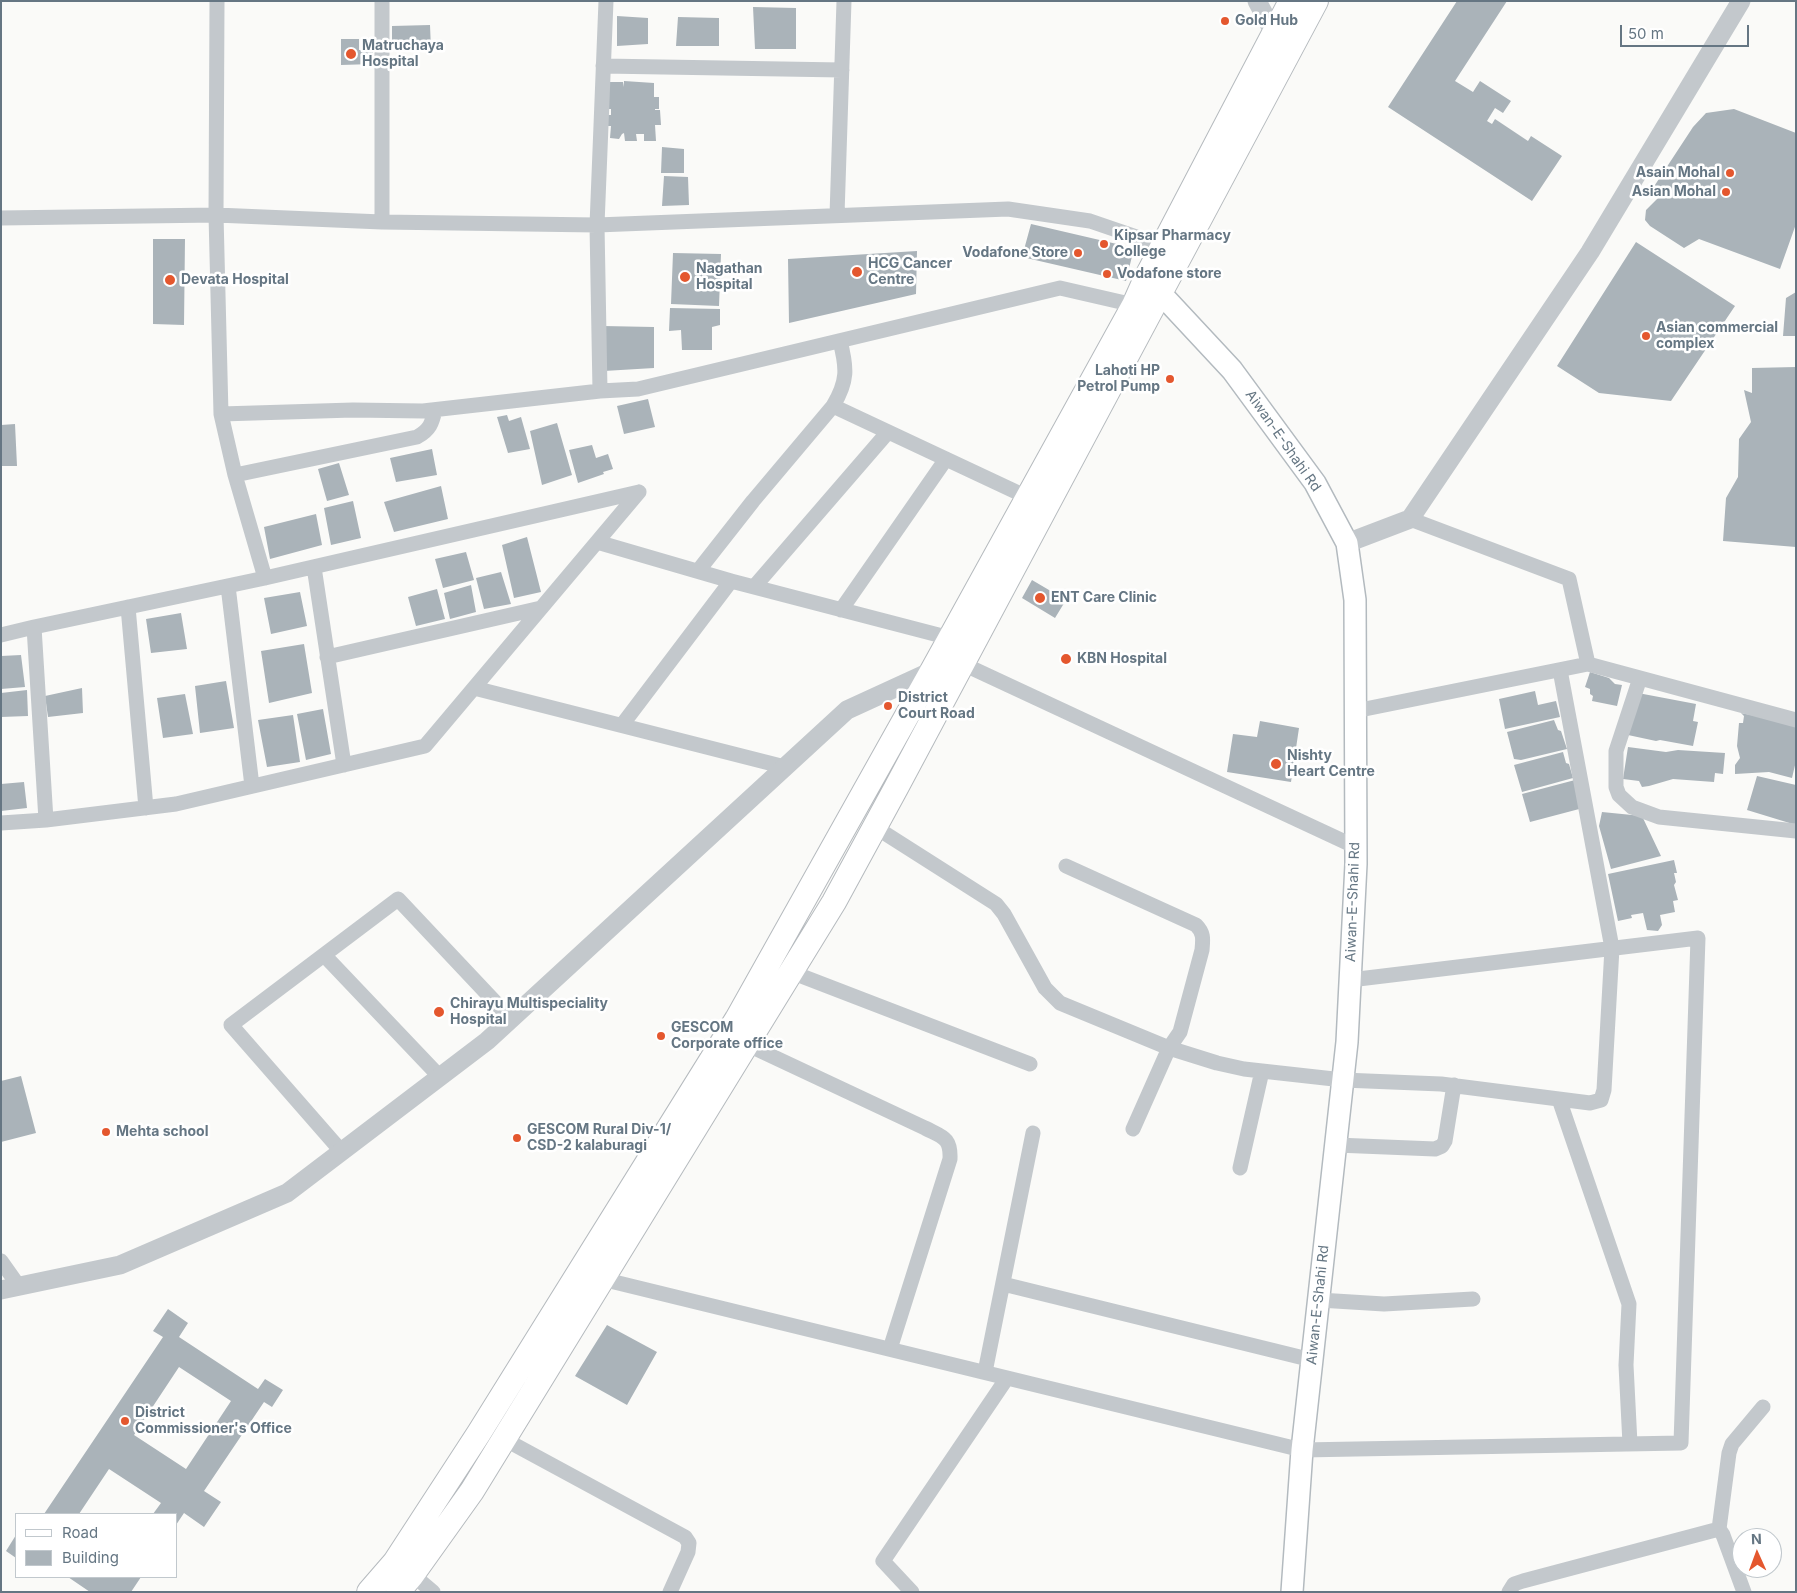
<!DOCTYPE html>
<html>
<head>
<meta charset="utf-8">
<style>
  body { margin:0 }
  #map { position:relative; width:1797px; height:1593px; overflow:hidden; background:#fafaf8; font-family:Inter,sans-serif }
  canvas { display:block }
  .frame { position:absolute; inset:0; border:2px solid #657683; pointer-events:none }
  .legend { position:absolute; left:15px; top:1513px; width:162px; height:65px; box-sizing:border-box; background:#fff; border:1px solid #c1c8cd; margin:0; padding:6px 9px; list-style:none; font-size:15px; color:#657683 }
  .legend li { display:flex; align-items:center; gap:10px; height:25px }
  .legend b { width:25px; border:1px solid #c1c8cd }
  .north { position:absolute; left:1732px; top:1528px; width:50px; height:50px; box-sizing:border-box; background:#fff; border:1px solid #c1c8cd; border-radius:50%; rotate:358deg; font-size:14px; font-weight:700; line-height:20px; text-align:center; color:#657683 }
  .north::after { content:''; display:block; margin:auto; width:18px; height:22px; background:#e4572e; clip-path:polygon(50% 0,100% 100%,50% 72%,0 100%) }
  .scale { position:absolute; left:1620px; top:25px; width:129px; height:22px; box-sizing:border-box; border:2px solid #657683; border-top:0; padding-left:6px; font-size:15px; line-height:18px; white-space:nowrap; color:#657683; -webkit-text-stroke:4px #fff; paint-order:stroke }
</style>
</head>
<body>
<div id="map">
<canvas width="1797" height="1593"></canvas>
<div class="frame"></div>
<ul class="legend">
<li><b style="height:6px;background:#fff"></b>Road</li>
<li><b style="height:14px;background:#aab3b9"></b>Building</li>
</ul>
<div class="north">N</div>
<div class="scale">50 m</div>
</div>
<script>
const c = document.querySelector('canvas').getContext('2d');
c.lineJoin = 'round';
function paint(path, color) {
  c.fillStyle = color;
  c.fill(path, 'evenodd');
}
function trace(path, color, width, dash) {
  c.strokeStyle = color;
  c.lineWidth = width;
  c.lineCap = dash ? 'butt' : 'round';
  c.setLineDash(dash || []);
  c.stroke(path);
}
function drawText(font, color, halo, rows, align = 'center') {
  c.font = font + ' Inter,sans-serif';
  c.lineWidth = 5;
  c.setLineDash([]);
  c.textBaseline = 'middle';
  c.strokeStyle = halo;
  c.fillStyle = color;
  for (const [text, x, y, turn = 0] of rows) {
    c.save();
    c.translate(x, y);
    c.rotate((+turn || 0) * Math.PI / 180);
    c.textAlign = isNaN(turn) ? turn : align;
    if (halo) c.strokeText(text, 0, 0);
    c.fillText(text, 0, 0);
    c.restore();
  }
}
const building = new Path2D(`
  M 1457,1 L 1507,1 L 1455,81 L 1473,92 L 1480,81 L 1511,101 L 1503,113 L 1495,108 L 1487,121 L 1492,124 L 1495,119 L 1528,141 L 1531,136 L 1562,156 L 1532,201 L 1388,107 Z
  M 753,7 L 796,8 L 796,49 L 755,49 Z
  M 617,16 L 648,18 L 648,44 L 617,46 Z
  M 678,17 L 719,18 L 719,46 L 676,46 Z
  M 430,25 L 431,49 L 392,50 L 392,26 Z
  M 341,39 L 359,39 L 359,50 L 373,50 L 373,64 L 341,65 Z
  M 624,81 L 654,83 L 654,97 L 659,97 L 659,109 L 655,109 L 655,110 L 660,110 L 661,125 L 655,125 L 656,141 L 644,141 L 644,134 L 636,134 L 637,141 L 625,141 L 624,133 L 622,134 L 619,139 L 610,138 L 611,126 L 607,126 L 607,115 L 611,115 L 611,109 L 603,109 L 608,82 L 623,82 L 624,87 Z
  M 1734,109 L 1796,133 L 1796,224 L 1780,269 L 1699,239 L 1684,248 L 1650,226 L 1645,220 L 1646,210 L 1660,196 L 1653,188 L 1693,127 L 1706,113 Z
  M 662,147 L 684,149 L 684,173 L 661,173 Z
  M 664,176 L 688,177 L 689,205 L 662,206 Z
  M 1031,224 L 1134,248 L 1126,281 L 1022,257 Z
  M 153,239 L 185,239 L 184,325 L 153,324 Z
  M 1636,242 L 1735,306 L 1671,401 L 1599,393 L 1557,366 Z
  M 917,251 L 916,294 L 789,323 L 788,259 Z
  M 673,253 L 721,254 L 719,306 L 671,304 Z
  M 1796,292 L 1796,336 L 1783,336 L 1786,298 Z
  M 670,308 L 720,309 L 720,325 L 712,327 L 712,350 L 682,350 L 681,330 L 669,331 Z
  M 603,326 L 654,327 L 654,368 L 604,371 Z
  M 1796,367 L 1796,547 L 1723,541 L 1726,498 L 1738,477 L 1739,439 L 1751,422 L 1744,390 L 1752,393 L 1752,368 Z
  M 648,399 L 655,427 L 624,434 L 617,406 Z
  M 507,415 L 509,421 L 521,417 L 530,449 L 508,453 L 497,417 Z
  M 557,423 L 572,475 L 542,485 L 530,431 Z
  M 15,424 L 17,466 L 1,466 L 1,425 Z
  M 592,445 L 596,458 L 608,454 L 613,469 L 603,472 L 604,474 L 578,483 L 569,450 Z
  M 432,449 L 437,475 L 396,482 L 390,458 Z
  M 339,463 L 349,495 L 327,501 L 318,469 Z
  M 441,486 L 448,519 L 394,532 L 384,502 Z
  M 353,501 L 361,538 L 331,545 L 324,508 Z
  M 316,514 L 322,545 L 270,559 L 264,527 Z
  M 527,537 L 541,592 L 514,598 L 502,545 Z
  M 466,552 L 474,580 L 443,588 L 435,559 Z
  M 501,572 L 511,604 L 484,609 L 476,578 Z
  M 1032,580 L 1066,600 L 1055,618 L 1022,598 Z
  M 471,585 L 476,612 L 450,619 L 444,593 Z
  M 437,589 L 445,619 L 416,626 L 408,597 Z
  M 300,592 L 307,626 L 271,634 L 264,598 Z
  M 181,613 L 187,649 L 151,653 L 146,619 Z
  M 304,644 L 312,693 L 269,703 L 261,651 Z
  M 21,655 L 25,687 L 1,689 L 1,656 Z
  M 1590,672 L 1609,678 L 1615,684 L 1622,685 L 1617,706 L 1592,701 L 1593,696 L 1590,694 L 1590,689 L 1585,687 Z
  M 226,681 L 234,728 L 200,733 L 195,686 Z
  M 82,688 L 83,713 L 48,717 L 45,696 Z
  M 27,690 L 28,716 L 1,717 L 1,693 Z
  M 1535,691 L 1538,705 L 1556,701 L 1560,717 L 1505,729 L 1499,699 Z
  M 1638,693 L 1696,704 L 1693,721 L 1698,722 L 1693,746 L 1660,740 L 1656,741 L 1628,735 Z
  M 185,694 L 193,734 L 163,738 L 157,698 Z
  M 323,709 L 331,754 L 306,760 L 297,714 Z
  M 1741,713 L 1796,724 L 1796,761 L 1792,778 L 1769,772 L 1735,774 L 1735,765 L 1740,758 L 1737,746 L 1739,723 L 1743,723 L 1744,716 Z
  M 293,715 L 300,762 L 267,767 L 258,720 Z
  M 1554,720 L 1558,730 L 1561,731 L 1567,749 L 1521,760 L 1514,759 L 1507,732 Z
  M 1260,721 L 1299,728 L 1291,782 L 1227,772 L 1233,734 L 1257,737 Z
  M 1628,747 L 1666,752 L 1678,750 L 1725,753 L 1723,774 L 1715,773 L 1714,782 L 1673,779 L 1649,786 L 1642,787 L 1639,781 L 1623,779 Z
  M 1563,752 L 1566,763 L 1569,764 L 1573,778 L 1522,792 L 1514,765 Z
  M 1757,776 L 1796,785 L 1796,825 L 1747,810 Z
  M 1575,780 L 1583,808 L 1530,822 L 1522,794 Z
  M 24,782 L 27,808 L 1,811 L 1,784 Z
  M 1602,812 L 1642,816 L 1661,856 L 1611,869 L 1599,826 Z
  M 1674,860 L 1677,873 L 1674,873 L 1676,882 L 1674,885 L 1678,900 L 1673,901 L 1675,912 L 1660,915 L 1662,925 L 1658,931 L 1647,930 L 1643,913 L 1631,915 L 1632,918 L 1618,921 L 1608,874 Z
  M 21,1076 L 36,1133 L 1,1142 L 1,1081 Z
  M 168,1309 L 188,1323 L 179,1337 L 258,1389 L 265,1379 L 283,1390 L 272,1407 L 264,1402 L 204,1491 L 221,1502 L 204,1527 L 184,1513 L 176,1525 L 176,1514 L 153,1514 L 161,1503 L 109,1469 L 79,1514 L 44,1514 L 163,1337 L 153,1331 ZM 179,1367 L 231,1401 L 186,1469 L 134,1435 Z
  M 607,1325 L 657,1352 L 627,1405 L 575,1376 Z
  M 16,1535 L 16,1558 L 6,1551 Z
  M 68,1577 L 141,1577 L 131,1592 L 90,1592 Z`);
const minor = new Path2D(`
  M 217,1 L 216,215 L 221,414 L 235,475 L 265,578
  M 382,1 L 382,222
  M 603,66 L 842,70
  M 837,215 L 844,1
  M 1,218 L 216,215 L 382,222 L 597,225 L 1008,209 L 1090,221 L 1163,246
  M 600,391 L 597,225 L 606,1
  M 833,406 L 1027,497
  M 221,414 L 353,410 L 423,411 L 600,391 L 638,389 L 1060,288 L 1134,305
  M 235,475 L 417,437 C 430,430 432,423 435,410
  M 1410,519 L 1569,579 L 1588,664 L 1796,720
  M 597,542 L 731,581
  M 314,567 L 344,765
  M 698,571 L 753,501 L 833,406 C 848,381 847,368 840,341
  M 228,586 L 252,786
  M 754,587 L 888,432
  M 128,607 L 146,808
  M 841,610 L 946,459
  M 34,627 L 46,820
  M 1,635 L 34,627 L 265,578 L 639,492
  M 327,657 L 541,608
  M 963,664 L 1356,847
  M 1640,678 L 1616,751 L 1616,787 L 1619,795 L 1632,807 L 1659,817 L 1796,831
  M 474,688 L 785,767
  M 1355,711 L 1588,664
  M 622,725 L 731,581 L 950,638
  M 1,823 L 46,820 L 176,804 L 425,746 L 639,492
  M 875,827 L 996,904 L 1004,914 L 1045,988 L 1060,1003 L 1169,1048 L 1217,1063 L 1244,1069 L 1343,1080 L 1441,1084 L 1590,1103 L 1601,1100 L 1604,1090 L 1612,948 L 1560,670
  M 1066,866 L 1196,925 C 1204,933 1203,939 1202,950 L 1180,1032 L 1169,1048 L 1133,1129
  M 324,955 L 440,1077
  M 791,972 L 1030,1064
  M 746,1044 L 925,1128 C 942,1137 951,1137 950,1159 L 890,1349
  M 1559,1099 L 1629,1304 L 1626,1365 L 1630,1444
  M 1336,1145 L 1435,1149 L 1442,1146 L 1445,1141 L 1454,1085
  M 342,1152 L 231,1025 L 398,899 L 511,1019
  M 1240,1168 L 1262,1071
  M 1,1261 L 18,1285
  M 602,1279 L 1302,1450 L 1681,1443 L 1698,938 L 1350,980
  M 1003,1284 L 1312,1360
  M 1319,1300 L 1384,1304 L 1473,1299
  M 985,1372 L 1033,1133
  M 504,1439 L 685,1537 L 689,1543 L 688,1552 L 670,1592
  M 1719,1529 L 1729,1453 L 1732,1444 L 1763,1407
  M 407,1570 L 433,1592
  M 912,1592 L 883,1561 L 1007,1378
  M 1509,1592 L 1514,1584 L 1523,1581 L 1719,1529 L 1723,1535 L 1744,1592`);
const tertiary = new Path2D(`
  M 1257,1 L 1274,33
  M 1347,543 L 1410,519 L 1590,252 L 1741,1
  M 1,1290 L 120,1265 L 287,1193 L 487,1041 L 847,710 L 932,671`);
const secondary = new Path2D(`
  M 1150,282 L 1232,370 L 1315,483 L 1347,543 L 1355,600 L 1356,864 L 1347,1042 L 1302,1450 L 1292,1592`);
const primary = new Path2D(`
  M 369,1592 L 395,1562 L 479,1433 L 737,1019 L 932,671 L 1134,305 L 1146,278 L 1291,1
  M 398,1592 L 412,1575 L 472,1491 L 834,902 L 896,788 L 1316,1`);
const markers = [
  [1225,21,5,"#e4572e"],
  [351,54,6,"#e4572e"],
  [1730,173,5,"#e4572e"],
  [1726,192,5,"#e4572e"],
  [1104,244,5,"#e4572e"],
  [1078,253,5,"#e4572e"],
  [857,272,6,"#e4572e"],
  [1107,274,5,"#e4572e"],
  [685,277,6,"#e4572e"],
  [170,280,6,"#e4572e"],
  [1646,336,5,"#e4572e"],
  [1170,379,5,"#e4572e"],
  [1040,598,6,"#e4572e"],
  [1066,659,6,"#e4572e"],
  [888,706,5,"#e4572e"],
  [1276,764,6,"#e4572e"],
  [439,1012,6,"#e4572e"],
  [661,1036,5,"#e4572e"],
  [106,1132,5,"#e4572e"],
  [517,1138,5,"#e4572e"],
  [125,1421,5,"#e4572e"]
];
const poiNames = [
  ["Gold Hub",1235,21],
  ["Matruchaya",362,46],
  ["Hospital",362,62],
  ["Asain Mohal",1720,173,"right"],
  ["Asian Mohal",1716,192,"right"],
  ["Kipsar Pharmacy",1114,236],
  ["College",1114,252],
  ["Vodafone Store",1068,253,"right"],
  ["HCG Cancer",868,264],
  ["Centre",868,280],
  ["Nagathan",696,269],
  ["Hospital",696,285],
  ["Vodafone store",1117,274],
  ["Devata Hospital",181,280],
  ["Asian commercial",1656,328],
  ["complex",1656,344],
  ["Lahoti HP",1160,371,"right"],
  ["Petrol Pump",1160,387,"right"],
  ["ENT Care Clinic",1051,598],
  ["KBN Hospital",1077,659],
  ["District",898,698],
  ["Court Road",898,714],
  ["Nishty",1287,756],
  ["Heart Centre",1287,772],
  ["Chirayu Multispeciality",450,1004],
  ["Hospital",450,1020],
  ["GESCOM",671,1028],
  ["Corporate office",671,1044],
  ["GESCOM Rural Div-1/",527,1130],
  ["CSD-2 kalaburagi",527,1146],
  ["Mehta school",116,1132],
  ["District",135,1413],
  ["Commissioner's Office",135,1429]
];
const streetNames = [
  ["Aiwan-E-Shahi Rd",1283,441,55],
  ["Aiwan-E-Shahi Rd",1353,902,-88],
  ["Aiwan-E-Shahi Rd",1318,1305,-84]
];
paint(building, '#aab3b9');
trace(secondary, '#b3babf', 24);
trace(primary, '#b5babe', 26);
trace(minor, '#c3c8cc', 15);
trace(tertiary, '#c3c8cc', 19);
trace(secondary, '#fff', 21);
trace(primary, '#fff', 24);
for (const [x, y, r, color] of markers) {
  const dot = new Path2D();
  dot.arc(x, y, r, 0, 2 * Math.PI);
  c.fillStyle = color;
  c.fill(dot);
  trace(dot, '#fff', 2);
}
drawText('bold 14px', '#657683', '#fff', poiNames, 'left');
drawText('14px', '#657683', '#fff', streetNames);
</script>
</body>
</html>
